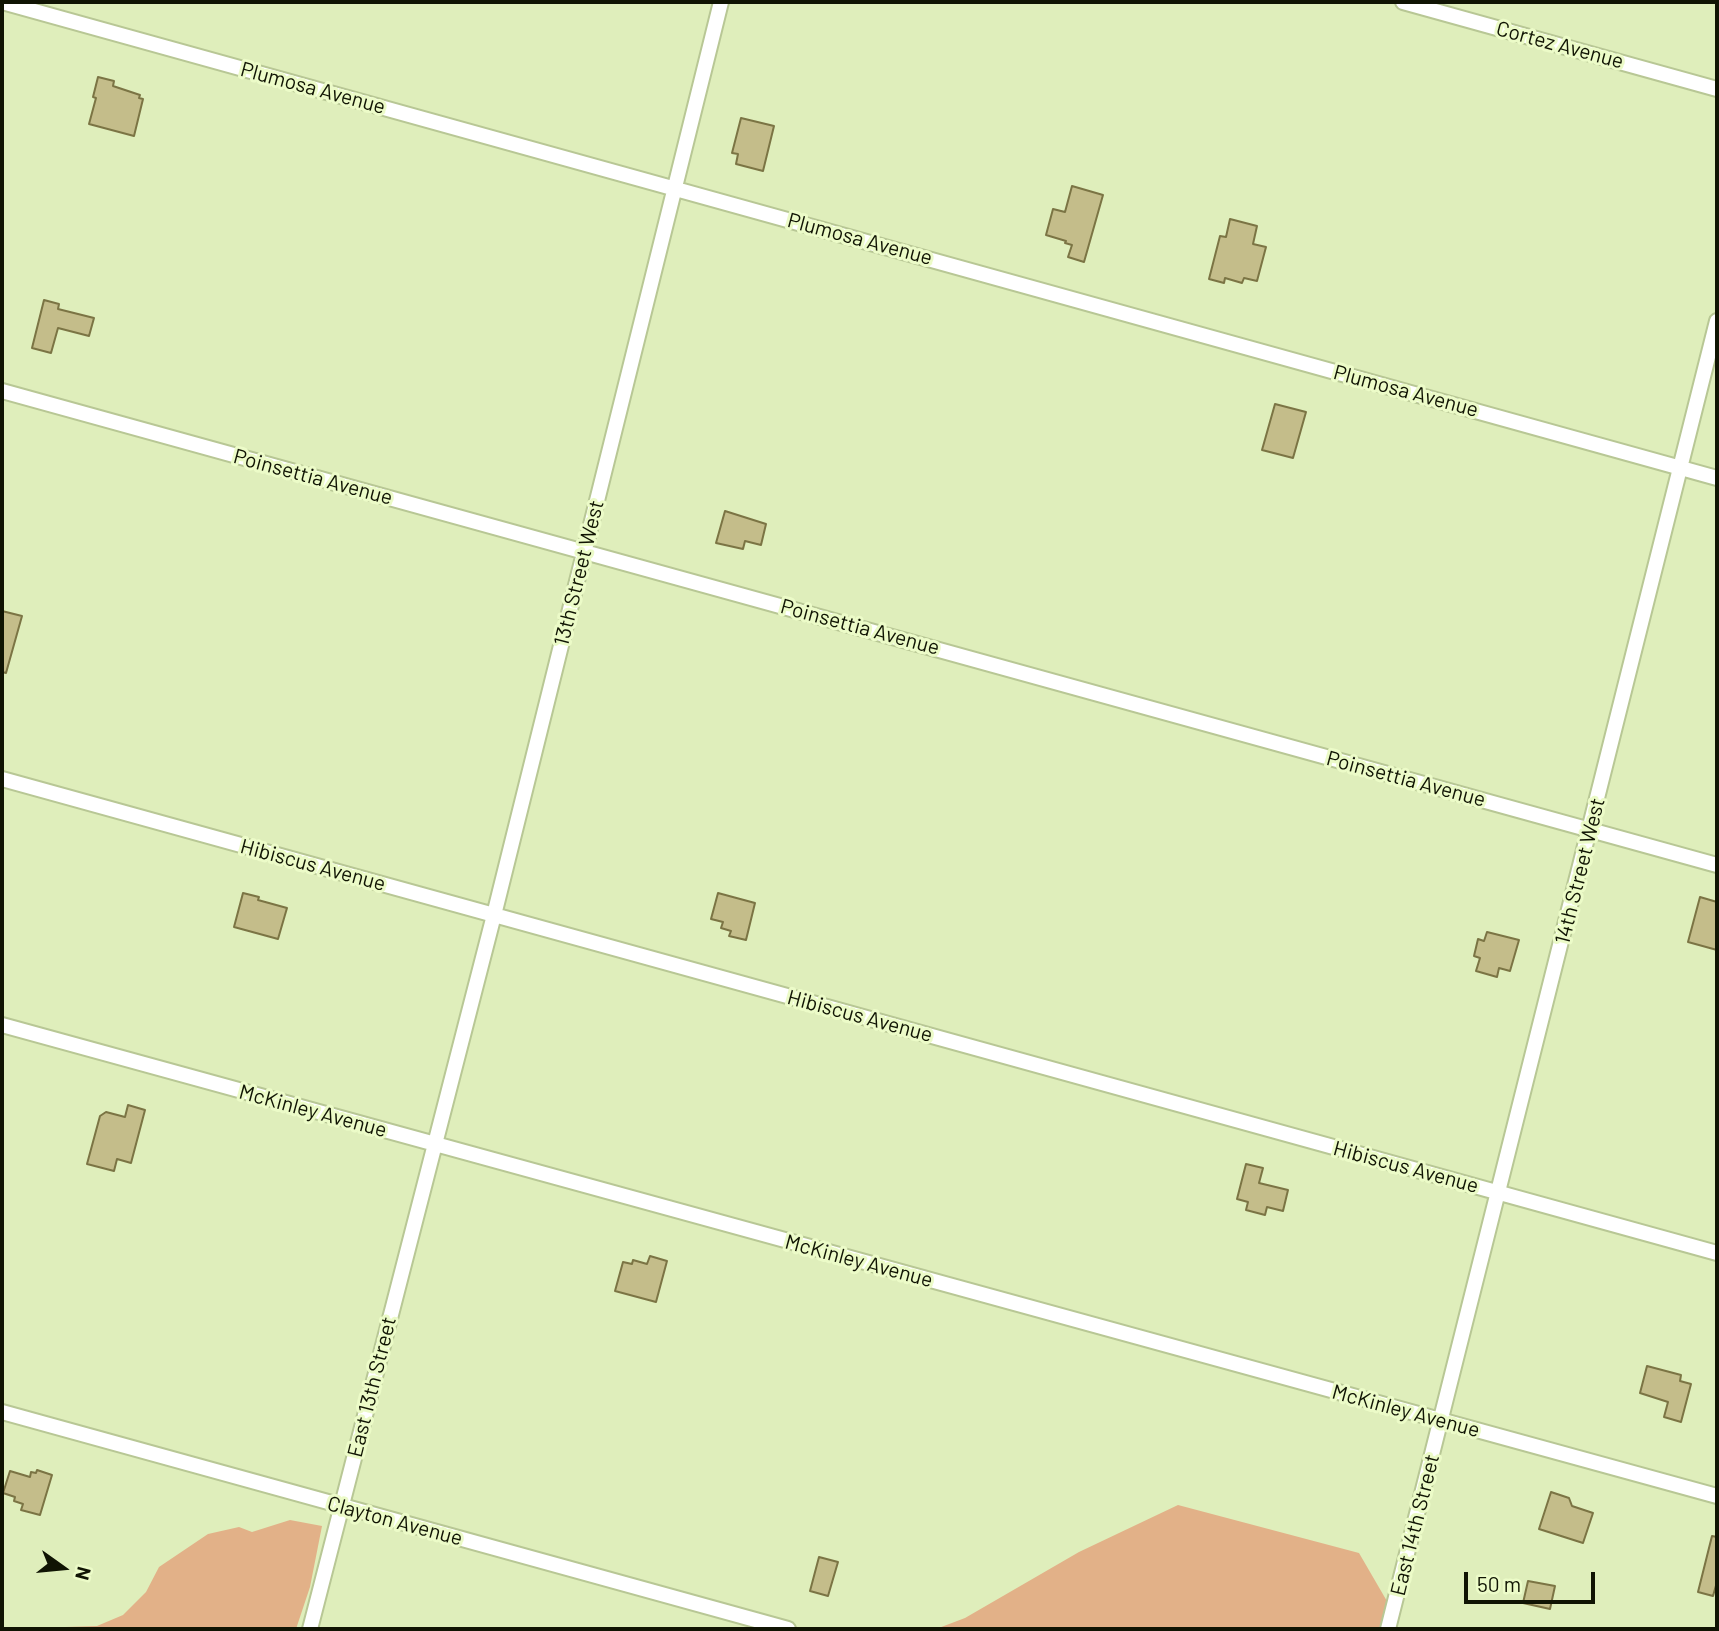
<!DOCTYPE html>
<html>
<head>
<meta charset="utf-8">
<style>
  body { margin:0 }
  #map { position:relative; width:1719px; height:1631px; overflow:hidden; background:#dfeebb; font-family:Barlow,sans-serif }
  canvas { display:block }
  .frame { position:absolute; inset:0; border:4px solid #101403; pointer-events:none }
  .north { position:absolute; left:28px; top:1533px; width:70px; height:70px; -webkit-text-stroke:5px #ecfbc8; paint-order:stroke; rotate:105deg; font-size:19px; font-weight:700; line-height:28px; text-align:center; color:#101403 }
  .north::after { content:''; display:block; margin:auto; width:24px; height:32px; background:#101403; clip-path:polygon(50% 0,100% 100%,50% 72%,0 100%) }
  .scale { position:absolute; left:1464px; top:1572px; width:131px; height:32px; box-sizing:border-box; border:4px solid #101403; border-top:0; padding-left:9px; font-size:21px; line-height:24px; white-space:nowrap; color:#101403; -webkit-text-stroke:5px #ecfbc8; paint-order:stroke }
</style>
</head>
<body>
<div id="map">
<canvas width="1719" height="1631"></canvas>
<div class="frame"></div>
<div class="north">N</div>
<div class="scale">50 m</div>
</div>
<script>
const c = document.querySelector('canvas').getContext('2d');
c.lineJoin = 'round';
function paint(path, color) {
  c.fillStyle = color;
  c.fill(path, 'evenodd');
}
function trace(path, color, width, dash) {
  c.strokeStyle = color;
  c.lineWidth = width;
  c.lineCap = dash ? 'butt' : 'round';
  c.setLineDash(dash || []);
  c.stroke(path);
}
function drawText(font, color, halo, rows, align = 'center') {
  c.font = font + ' Barlow,sans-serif';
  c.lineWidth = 6;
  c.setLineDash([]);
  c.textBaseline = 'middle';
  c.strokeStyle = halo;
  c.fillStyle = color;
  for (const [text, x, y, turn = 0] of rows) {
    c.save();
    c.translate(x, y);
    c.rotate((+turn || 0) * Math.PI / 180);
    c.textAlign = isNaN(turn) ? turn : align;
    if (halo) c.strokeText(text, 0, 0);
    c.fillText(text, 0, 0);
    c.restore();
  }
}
const green = new Path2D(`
  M 1178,1505 L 1359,1553 L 1395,1615 L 1393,1629 L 936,1629 L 965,1618 L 1079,1552 Z
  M 290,1520 L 322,1526 L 310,1587 L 296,1629 L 2,1629 L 97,1626 L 123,1615 L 146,1592 L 159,1567 L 208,1534 L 239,1527 L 252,1532 Z`);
const building = new Path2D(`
  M 98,77 L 114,81 L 113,86 L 140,95 L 139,98 L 143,99 L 134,136 L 89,124 L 96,98 L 93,97 Z
  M 741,118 L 774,126 L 763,171 L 736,164 L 738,154 L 732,153 Z
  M 1072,186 L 1103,195 L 1084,262 L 1068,257 L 1072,245 L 1065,243 L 1066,241 L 1046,235 L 1053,209 L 1065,212 Z
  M 1230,219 L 1257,226 L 1253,244 L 1266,247 L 1257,281 L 1244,278 L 1242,283 L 1225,278 L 1224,283 L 1209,279 L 1220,236 L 1226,237 Z
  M 44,300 L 59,304 L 58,309 L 94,318 L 89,336 L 58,328 L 51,353 L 32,348 Z
  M 1275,404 L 1306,412 L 1293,458 L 1262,450 Z
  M 725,511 L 766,524 L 761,545 L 745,541 L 743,549 L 716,543 Z
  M 2,611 L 22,616 L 6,673 L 2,672 Z
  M 243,893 L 259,897 L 258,900 L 287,908 L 278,939 L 234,927 Z
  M 718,893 L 755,903 L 746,940 L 729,936 L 731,931 L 721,928 L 723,922 L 711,919 Z
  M 1700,897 L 1717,902 L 1717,950 L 1688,942 Z
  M 1487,932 L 1519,940 L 1510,971 L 1499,968 L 1497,977 L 1476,971 L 1480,958 L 1474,956 L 1478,939 L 1484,941 Z
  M 128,1105 L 145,1110 L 131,1163 L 117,1159 L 114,1171 L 87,1164 L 100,1116 L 106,1112 L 125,1117 Z
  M 1246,1164 L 1263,1168 L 1259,1183 L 1288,1190 L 1283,1211 L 1267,1207 L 1265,1215 L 1246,1210 L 1248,1202 L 1237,1199 Z
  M 650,1256 L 667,1261 L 656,1302 L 615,1291 L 623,1262 L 632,1264 L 633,1260 L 647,1264 Z
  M 1647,1366 L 1681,1375 L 1680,1381 L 1691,1384 L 1681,1422 L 1664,1417 L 1668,1402 L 1640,1393 Z
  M 37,1470 L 52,1475 L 40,1515 L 21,1510 L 23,1504 L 14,1501 L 15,1497 L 3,1493 L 10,1471 L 30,1477 L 31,1472 L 36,1473 Z
  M 1551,1492 L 1569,1498 L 1572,1506 L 1593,1513 L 1583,1543 L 1539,1529 Z
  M 1712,1536 L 1717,1537 L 1717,1582 L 1713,1596 L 1698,1592 Z
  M 819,1557 L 838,1562 L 828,1596 L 810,1591 Z
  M 1528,1581 L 1555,1586 L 1550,1609 L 1523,1603 Z`);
const minor = new Path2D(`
  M 2,2 L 1717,478
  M 1403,2 L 1717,89
  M 2,391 L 1717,865
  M 2,779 L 1717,1253
  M 2,1025 L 1717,1496
  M 2,1412 L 788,1629
  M 310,1629 L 494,915 L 721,2
  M 1388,1629 L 1717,321`);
const streetNames = [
  ["Cortez Avenue",1560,45,15],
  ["Plumosa Avenue",313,88,15],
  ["Plumosa Avenue",860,239,15],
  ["Plumosa Avenue",1406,391,15],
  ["Poinsettia Avenue",313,477,15],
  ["13th Street West",579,573,-76],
  ["Poinsettia Avenue",860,627,15],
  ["Poinsettia Avenue",1406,779,15],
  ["Hibiscus Avenue",313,865,15],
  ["14th Street West",1580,871,-76],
  ["Hibiscus Avenue",860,1016,15],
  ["McKinley Avenue",313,1111,15],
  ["Hibiscus Avenue",1406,1167,15],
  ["McKinley Avenue",859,1261,15],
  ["East 13th Street",372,1387,-76],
  ["McKinley Avenue",1406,1411,15],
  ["Clayton Avenue",395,1521,15],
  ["East 14th Street",1415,1525,-76]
];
paint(green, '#e2b188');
paint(building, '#c4bd8a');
trace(building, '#7b7444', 2);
trace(minor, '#b8c795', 18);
trace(minor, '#fff', 14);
drawText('21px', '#101403', '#ecfbc8', streetNames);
</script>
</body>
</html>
